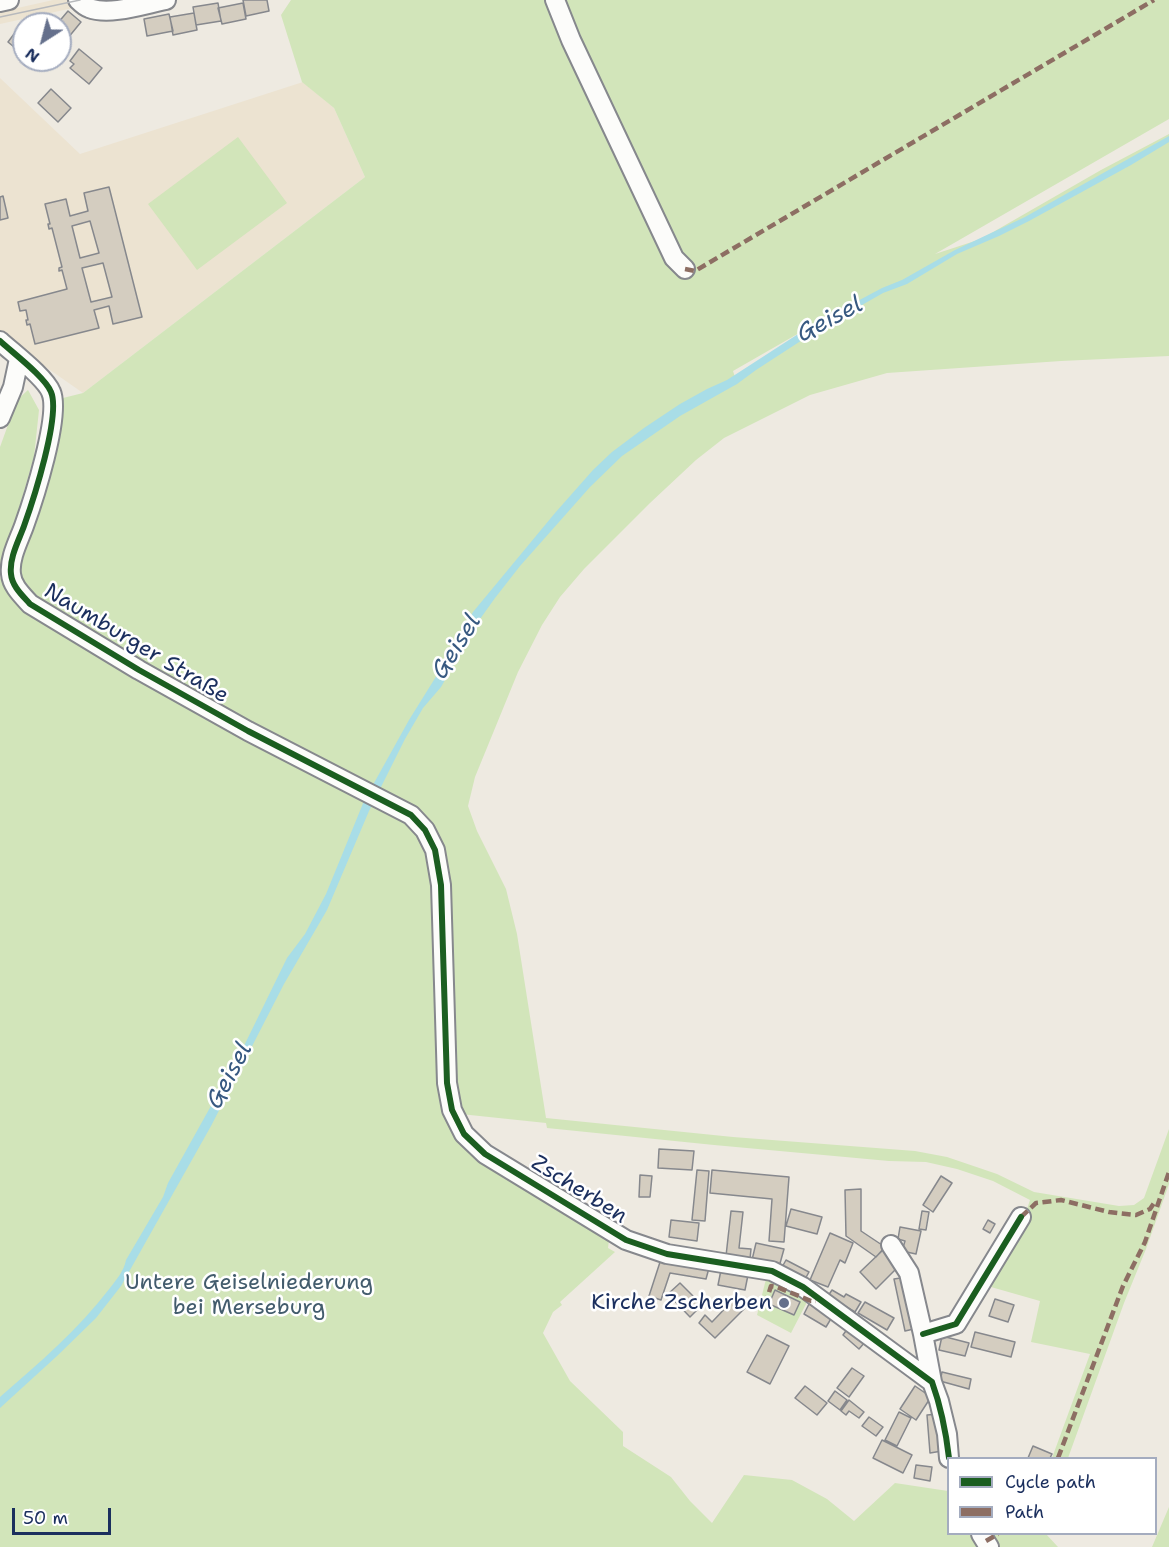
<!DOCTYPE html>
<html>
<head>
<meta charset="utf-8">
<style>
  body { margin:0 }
  #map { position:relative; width:1169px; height:1547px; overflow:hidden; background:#eeeae1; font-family:"Shantell Sans",sans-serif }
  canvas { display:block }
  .legend { position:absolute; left:947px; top:1457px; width:210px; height:78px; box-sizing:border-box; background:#fff; border:2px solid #a4acbf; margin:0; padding:8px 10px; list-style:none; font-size:18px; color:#1b2f5e }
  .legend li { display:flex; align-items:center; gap:12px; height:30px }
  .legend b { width:30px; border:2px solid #a4acbf }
  .north { position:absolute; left:12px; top:12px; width:60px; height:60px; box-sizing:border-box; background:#fff; border:2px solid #a4acbf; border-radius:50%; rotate:216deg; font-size:16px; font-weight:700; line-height:24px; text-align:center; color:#1b2f5e }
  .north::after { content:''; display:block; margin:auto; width:21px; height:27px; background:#65708c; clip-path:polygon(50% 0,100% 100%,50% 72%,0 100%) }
  .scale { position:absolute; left:12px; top:1508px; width:99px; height:27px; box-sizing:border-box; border:3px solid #1b2f5e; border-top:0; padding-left:8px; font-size:18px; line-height:21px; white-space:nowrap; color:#1b2f5e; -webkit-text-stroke:4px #fff; paint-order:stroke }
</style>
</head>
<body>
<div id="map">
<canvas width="1169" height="1547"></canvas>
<ul class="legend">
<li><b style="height:8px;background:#1b5e20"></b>Cycle path</li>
<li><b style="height:8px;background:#8d6e63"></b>Path</li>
</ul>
<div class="north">N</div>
<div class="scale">50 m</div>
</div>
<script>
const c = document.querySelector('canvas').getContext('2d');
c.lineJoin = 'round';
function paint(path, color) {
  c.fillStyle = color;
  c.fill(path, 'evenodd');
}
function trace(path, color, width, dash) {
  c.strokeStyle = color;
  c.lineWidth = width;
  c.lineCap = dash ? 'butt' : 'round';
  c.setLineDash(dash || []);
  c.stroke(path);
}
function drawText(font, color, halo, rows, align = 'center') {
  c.font = font + ' "Shantell Sans",sans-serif';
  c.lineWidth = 5;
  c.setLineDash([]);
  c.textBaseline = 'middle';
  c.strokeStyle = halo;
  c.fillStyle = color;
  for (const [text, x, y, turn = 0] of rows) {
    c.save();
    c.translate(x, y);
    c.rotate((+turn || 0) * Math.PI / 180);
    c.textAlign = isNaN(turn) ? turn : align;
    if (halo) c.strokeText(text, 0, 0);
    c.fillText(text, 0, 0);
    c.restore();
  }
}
const built = new Path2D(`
  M 53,0 L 67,0 L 73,8 L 0,24 L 0,12 Z
  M 0,78 L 80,154 L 303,82 L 334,108 L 365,177 L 83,393 L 0,335 Z`);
const green = new Path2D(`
  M 291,0 L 1169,0 L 1169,119 L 935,254 L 981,239 L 1101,170 L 1169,134 L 1169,356 L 1061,361 L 887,373 L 810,395 L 724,438 L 696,460 L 650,503 L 584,569 L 560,597 L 542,625 L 518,672 L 475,777 L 468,806 L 477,831 L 506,889 L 517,934 L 546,1118 L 733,1137 L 915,1151 L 947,1157 L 997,1174 L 1034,1192 L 1119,1206 L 1134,1205 L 1144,1198 L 1169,1129 L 1169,1184 L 1146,1249 L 1124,1303 L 1068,1458 L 1052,1458 L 1090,1354 L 1031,1342 L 1040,1301 L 991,1287 L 1023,1221 L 1030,1200 L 993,1181 L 957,1169 L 926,1162 L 889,1161 L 714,1145 L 547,1128 L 546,1123 L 451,1113 L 452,1126 L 609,1240 L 608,1248 L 615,1252 L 560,1302 L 562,1305 L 553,1312 L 543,1333 L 570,1381 L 623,1432 L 623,1446 L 671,1477 L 690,1501 L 712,1523 L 744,1475 L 792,1480 L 827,1499 L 854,1521 L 895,1483 L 948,1491 L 948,1534 L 1046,1534 L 1058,1547 L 0,1547 L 0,577 L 9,590 L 59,399 L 83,393 L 365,177 L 334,108 L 302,82 L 281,15 ZM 841,309 L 736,380 L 733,371 Z
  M 238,137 L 287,203 L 197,270 L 148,204 Z
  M 28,390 L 39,410 L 34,457 L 0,574 L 0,447 L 17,400 Z
  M 766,1279 L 780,1283 L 808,1297 L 806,1304 L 791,1333 L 757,1315 Z
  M 1169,1507 L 1169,1547 L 1152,1547 Z`);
const water = new Path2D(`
  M 1169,136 L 1169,142 L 1131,165 L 1029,221 L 999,236 L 957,254 L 907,284 L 883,293 L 813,333 L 756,370 L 737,384 L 680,416 L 622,456 L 590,487 L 520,566 L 495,598 L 480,619 L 441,687 L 423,708 L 405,739 L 369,811 L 327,910 L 284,984 L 211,1126 L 121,1286 L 96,1318 L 57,1356 L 0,1408 L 0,1397 C 39,1363 78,1330 110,1288 C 116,1280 124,1271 126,1260 L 163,1197 L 168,1183 L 241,1052 L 287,958 L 305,934 L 326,894 L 364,801 L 409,720 L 442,667 L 473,612 L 555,513 L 593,470 L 612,452 L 644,428 L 680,404 L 707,389 L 727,380 L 809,327 L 882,288 L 902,280 L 955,250 L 1025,217 Z`);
const building = new Path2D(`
  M 243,0 L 267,0 L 269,11 L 246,16 Z
  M 218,3 L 221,21 L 196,25 L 193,7 Z
  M 243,3 L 246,19 L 222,24 L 218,8 Z
  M 68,11 L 81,22 L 63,44 L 60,42 L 60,24 L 57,24 Z
  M 194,13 L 197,30 L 173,35 L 170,17 Z
  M 169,14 L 173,31 L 147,36 L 144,19 Z
  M 17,30 L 24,36 L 24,47 L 20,52 L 8,42 Z
  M 79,49 L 102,68 L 89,84 L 70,68 L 74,64 L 70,61 Z
  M 24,50 L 24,60 L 36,60 L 31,66 L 19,56 Z
  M 51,89 L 71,108 L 58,122 L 38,103 Z
  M 109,187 L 142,317 L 113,324 L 109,306 L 94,310 L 99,328 L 35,344 L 30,324 L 27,325 L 26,320 L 28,320 L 26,310 L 20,311 L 18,302 L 67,289 L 62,270 L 59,271 L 59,268 L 62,267 L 52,228 L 49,229 L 48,224 L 50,224 L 45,204 L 66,199 L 70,216 L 88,211 L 84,193 ZM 90,221 L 99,253 L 80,258 L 72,226 ZM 103,263 L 112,297 L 91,302 L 82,268 Z
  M 3,196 L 8,218 L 0,220 L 0,197 Z
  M 659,1149 L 694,1151 L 692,1170 L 658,1168 Z
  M 697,1170 L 709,1171 L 705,1221 L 692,1220 Z
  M 712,1170 L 789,1177 L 784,1242 L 769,1241 L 772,1199 L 710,1193 Z
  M 640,1175 L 652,1176 L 650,1197 L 639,1197 Z
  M 941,1176 L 952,1183 L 933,1212 L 923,1205 Z
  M 861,1189 L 861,1231 L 885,1247 L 876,1257 L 846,1236 L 845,1190 Z
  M 791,1209 L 822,1217 L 817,1234 L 786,1226 Z
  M 731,1211 L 743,1212 L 739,1248 L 751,1249 L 750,1259 L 726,1256 Z
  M 922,1211 L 929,1212 L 926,1230 L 919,1229 Z
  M 671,1220 L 699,1223 L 697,1241 L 669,1237 Z
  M 988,1220 L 995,1224 L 990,1233 L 983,1229 Z
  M 900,1227 L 921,1231 L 916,1254 L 902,1251 L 905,1241 L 898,1239 Z
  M 830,1233 L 853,1243 L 845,1263 L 840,1260 L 828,1287 L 810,1280 Z
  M 756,1243 L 784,1249 L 779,1267 L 752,1260 Z
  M 883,1250 L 899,1266 L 876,1289 L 860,1272 Z
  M 661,1259 L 709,1268 L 706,1279 L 670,1273 L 661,1300 L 649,1296 Z
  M 786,1260 L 809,1272 L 804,1281 L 781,1269 Z
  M 721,1270 L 748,1275 L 745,1290 L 718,1285 Z
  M 907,1277 L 918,1328 L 905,1331 L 894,1279 Z
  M 680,1283 L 702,1305 L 690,1317 L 668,1294 Z
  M 775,1290 L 800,1302 L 794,1315 L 769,1304 Z
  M 832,1290 L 844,1297 L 846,1294 L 861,1302 L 855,1312 L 828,1296 Z
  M 735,1298 L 745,1308 L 715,1338 L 699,1323 L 705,1315 L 712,1322 Z
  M 995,1299 L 1014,1305 L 1008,1322 L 989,1316 Z
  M 865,1302 L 894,1318 L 887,1330 L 858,1313 Z
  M 809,1304 L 832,1317 L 826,1327 L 804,1314 Z
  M 848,1328 L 865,1342 L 859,1349 L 843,1335 Z
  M 975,1332 L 1015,1342 L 1011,1357 L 971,1347 Z
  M 767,1335 L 789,1346 L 770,1384 L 747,1372 Z
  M 942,1336 L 969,1343 L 965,1356 L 939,1350 Z
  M 852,1368 L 864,1376 L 849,1397 L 837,1388 Z
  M 942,1372 L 971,1379 L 969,1389 L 940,1381 Z
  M 805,1386 L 827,1403 L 817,1415 L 795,1398 Z
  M 915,1386 L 931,1397 L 916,1420 L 900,1409 Z
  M 835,1391 L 847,1400 L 840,1410 L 828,1401 Z
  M 849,1400 L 864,1412 L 859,1418 L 849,1411 L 846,1415 L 841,1411 Z
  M 899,1412 L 911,1418 L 897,1446 L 885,1440 Z
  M 938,1414 L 942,1451 L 930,1453 L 927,1415 Z
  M 869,1417 L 883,1427 L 876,1436 L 862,1426 Z
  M 882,1440 L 912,1455 L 903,1473 L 873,1458 Z
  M 1033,1446 L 1052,1454 L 1050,1458 L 1028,1458 Z
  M 916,1465 L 932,1467 L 930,1481 L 914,1478 Z`);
const minor = new Path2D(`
  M 78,0 C 81,3 85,7 89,8 C 110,16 145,4 166,0
  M 555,0 L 571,40 L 674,258 L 685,269
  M 0,2 L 9,0
  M 0,341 C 13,353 45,377 51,392 C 61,415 33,501 24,526 C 19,540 9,558 11,574 C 12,586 22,595 30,604 L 139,670 L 248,731 L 411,815 L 425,830 L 435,850 L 441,885 L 447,1083 L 452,1110 L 464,1134 L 485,1154 L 626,1240 L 667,1254 L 772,1271 L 803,1287 L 932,1382
  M 0,418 L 13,387 L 19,359
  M 891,1245 L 909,1273 L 923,1334 L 932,1382 L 939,1401 L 947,1434 L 949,1458
  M 923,1334 L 956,1324 L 1021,1217
  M 981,1534 L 989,1547`);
const tram = new Path2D(`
  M 0,17 L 80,0`);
const quiet = new Path2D(`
  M 685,269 L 695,271 L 1154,0
  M 1021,1217 L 1036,1203 L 1061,1200 L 1109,1212 L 1136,1215 L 1150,1209 L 1156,1200
  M 765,1305 L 771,1286 L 777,1287 L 811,1301 L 816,1301
  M 1058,1458 L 1123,1286 L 1145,1242 L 1169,1172
  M 986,1541 L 998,1534`);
const cycleway = new Path2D(`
  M 0,341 C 13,353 45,377 51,392 C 61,415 33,501 24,526 C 19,540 9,558 11,574 C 12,586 22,595 30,604 L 139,670 L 248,731 L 411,815 L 425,830 L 435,850 L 441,885 L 447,1083 L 452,1110 L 464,1134 L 485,1154 L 626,1240 L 667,1254 L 772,1271 L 803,1287 L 932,1382 C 941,1407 946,1432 949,1458
  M 923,1334 L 956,1324 L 1021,1217`);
const markers = [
  [784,1303,6,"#65708c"]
];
const streetNames = [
  ["Naumburger Straße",136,644,31],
  ["Zscherben",579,1190,32]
];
const parkNames = [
  ["Untere Geiselniederung",249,1283],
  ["bei Merseburg",249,1308]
];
const poiNames = [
  ["Kirche Zscherben",772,1303]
];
const waterNames = [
  ["Geisel",830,320,-28],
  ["Geisel",457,647,-58],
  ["Geisel",230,1076,-62]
];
paint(built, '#ece3d1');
paint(green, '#d2e5ba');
paint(water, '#a8dde7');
paint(building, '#d4cdc0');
trace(building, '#86888d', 1.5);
trace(minor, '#86888d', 22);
trace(minor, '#fcfcfa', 18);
trace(tram, '#b7b9bc', 1.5);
trace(quiet, '#8d6e63', 4.5, [9, 4.5]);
trace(cycleway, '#1b5e20', 6);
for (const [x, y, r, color] of markers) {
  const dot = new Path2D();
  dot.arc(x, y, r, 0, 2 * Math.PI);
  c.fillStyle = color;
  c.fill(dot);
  trace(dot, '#fff', 2);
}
drawText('22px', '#1b2f5e', '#fff', streetNames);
drawText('22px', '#435c6d', '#fff', parkNames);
drawText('22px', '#1b2f5e', '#fff', poiNames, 'right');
drawText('italic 24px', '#375981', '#fff', waterNames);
</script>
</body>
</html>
